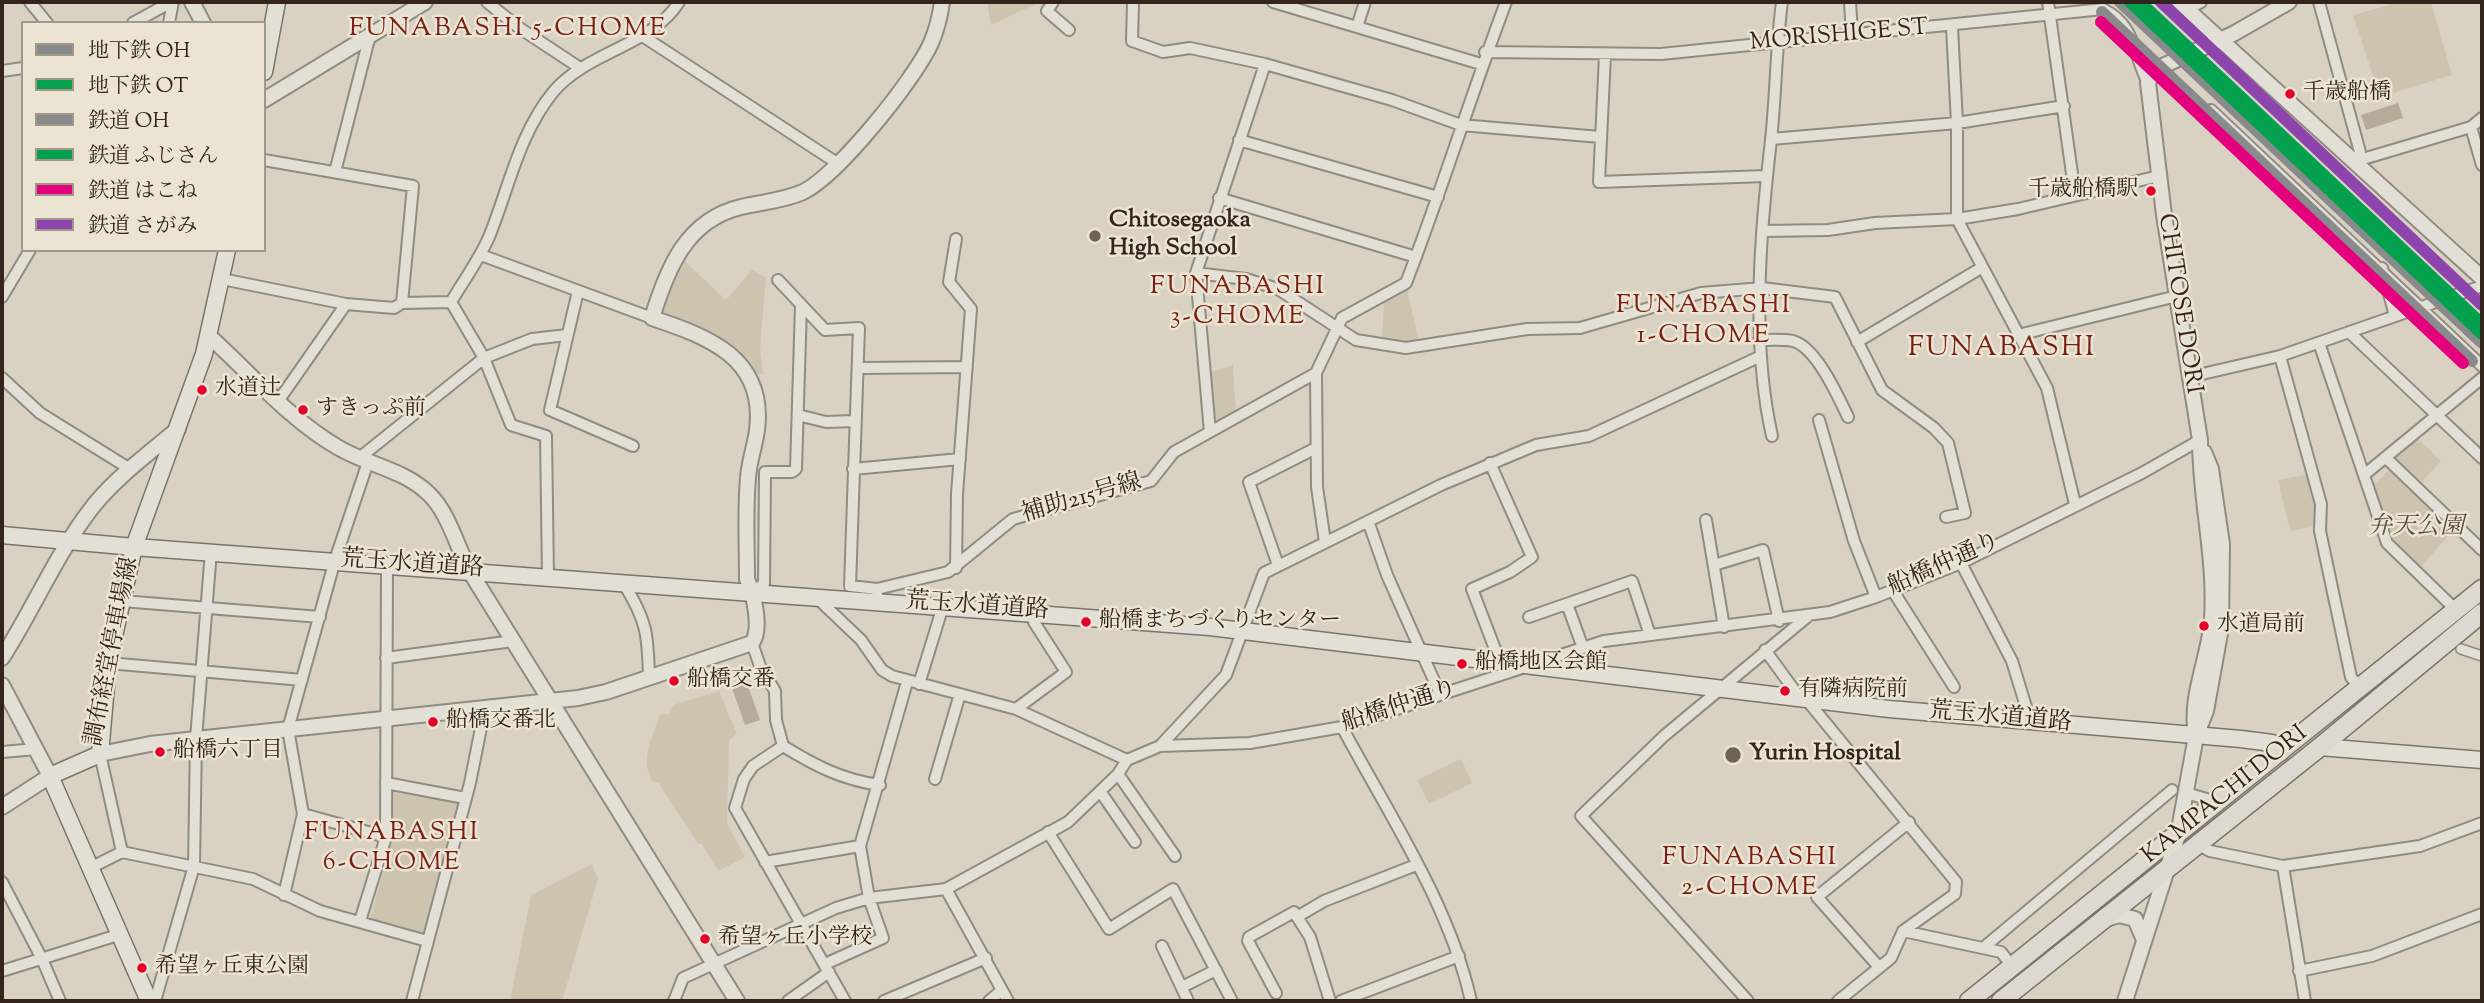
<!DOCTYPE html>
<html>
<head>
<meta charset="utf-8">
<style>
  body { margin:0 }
  #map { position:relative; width:2484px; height:1003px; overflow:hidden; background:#d9d2c3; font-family:"Sorts Mill Goudy","Noto Serif JP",serif }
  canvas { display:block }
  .frame { position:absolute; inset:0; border:4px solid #33251d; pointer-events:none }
  .legend { position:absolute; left:21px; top:21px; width:245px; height:231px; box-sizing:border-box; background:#ece4d3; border:2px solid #a2988a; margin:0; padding:9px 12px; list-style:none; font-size:21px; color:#33251d }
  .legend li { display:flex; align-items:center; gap:14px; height:35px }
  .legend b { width:35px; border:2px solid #a2988a }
</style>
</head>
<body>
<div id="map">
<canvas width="2484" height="1003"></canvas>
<div class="frame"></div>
<ul class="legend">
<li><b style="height:9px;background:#898a8c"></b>地下鉄 OH</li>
<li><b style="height:9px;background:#03a04d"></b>地下鉄 OT</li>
<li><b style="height:9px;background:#898a8c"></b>鉄道 OH</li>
<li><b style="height:9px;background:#03a04e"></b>鉄道 ふじさん</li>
<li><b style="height:9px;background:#e5007d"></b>鉄道 はこね</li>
<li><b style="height:9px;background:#8e44ad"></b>鉄道 さがみ</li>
</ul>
</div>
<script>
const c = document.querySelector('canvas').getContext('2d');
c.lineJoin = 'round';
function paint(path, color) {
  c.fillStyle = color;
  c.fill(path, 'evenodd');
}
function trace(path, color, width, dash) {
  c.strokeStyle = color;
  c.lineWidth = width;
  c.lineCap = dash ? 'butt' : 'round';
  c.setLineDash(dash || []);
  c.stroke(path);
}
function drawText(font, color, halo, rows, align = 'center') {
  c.font = font + ' "Sorts Mill Goudy","Noto Serif JP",serif';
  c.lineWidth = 5;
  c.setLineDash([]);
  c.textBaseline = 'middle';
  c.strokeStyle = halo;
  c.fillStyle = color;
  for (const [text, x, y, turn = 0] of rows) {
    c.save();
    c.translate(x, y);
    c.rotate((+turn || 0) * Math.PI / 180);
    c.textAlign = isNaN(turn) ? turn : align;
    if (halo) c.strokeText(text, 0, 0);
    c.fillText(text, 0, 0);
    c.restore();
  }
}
const green = new Path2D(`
  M 987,2 L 1040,2 L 991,25 Z
  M 2400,2 L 2431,2 L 2452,75 L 2380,97 L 2353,15 Z
  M 677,254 L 726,300 L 752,270 L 766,278 L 760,347 L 763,374 L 751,376 L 738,358 L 654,317 Z
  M 1407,289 L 1419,342 L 1382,340 L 1384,301 Z
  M 1233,365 L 1236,416 L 1211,430 L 1205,374 Z
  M 2418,439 L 2441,461 L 2420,484 L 2397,462 L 2397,456 Z
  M 2390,469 L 2454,529 L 2420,568 L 2393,543 L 2373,485 Z
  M 2309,474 L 2317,504 L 2317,526 L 2290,531 L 2278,480 Z
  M 2479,603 L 2482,605 L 2195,838 L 2193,836 Z
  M 719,691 L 737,734 L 729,740 L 727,823 L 745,857 L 718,871 L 702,844 L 697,843 L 659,783 L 653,782 C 639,759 652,740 660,715 L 670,714 L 673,705 Z
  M 1461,759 L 1472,783 L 1429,804 L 1417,780 Z
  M 392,792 L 460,802 L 425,935 L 370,919 L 392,840 Z
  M 592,864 L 598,879 L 562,1001 L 510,1001 L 531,895 Z
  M 2146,871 L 2148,875 L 1990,1001 L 1984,1001 Z`);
const water = new Path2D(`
  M 2398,103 L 2403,118 L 2366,130 L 2361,115 Z
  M 747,683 L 760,720 L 745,725 L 732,688 Z`);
const pedestrian = new Path2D(`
  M 2461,649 L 2482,656`);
const minor = new Path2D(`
  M 30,2 L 47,23
  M 487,2 L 518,27 L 580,68
  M 1053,2 L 1047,11 L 1069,30
  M 1133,2 L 1132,41 L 1163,52 L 1190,48 L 1265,64 L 1392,100 L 1461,125 L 1600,137
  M 1273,2 L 1481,64
  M 1850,2 L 1852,34
  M 2048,2 L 2075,195
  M 2319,2 L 2360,152 L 2356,161
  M 2187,3 L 2188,9 L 2201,2
  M 133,23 L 171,2
  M 169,23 L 173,2
  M 1357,27 L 1365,2
  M 1952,27 L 1957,123 L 1957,219 L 2047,388 L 2075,504
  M 641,35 L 840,165
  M 1485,52 L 1661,54 L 2103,9 C 2136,25 2133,55 2148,83
  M 1605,55 L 1599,182 L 1766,176
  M 2,71 L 23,68
  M 2211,110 L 2482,366
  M 2471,127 L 2482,165
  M 1771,139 L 1957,123 L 2064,106
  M 1239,140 L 1438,197
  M 264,160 L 413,186 L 402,303
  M 2356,161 L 2471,127 L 2482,118
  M 335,172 L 370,35
  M 1219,198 L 1416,257
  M 1763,231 L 1828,230 L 1875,223 L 1957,219 L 2018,209 L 2159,176
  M 481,255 L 652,318
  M 2382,268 L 2395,316
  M 1196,273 L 1246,279 L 1278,289 L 1356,340 L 1406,348 L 1527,329 L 1580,328 L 1701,293 L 1762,288 L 1835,297 L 1882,390 L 1934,428 L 1948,443 L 1965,513 L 1946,517
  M 222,279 L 346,304 L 394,308 L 402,303 L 451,302
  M 778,280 L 825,330 L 859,328 L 850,586 L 877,589 L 877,595
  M 578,291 L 550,410 L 633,446
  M 2,297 L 30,250
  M 451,302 C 464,280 479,260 489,237 C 509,188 519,133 554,91 C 587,52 653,45 679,2
  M 451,302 L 484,358 L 511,425 L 546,436 L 548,576
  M 2349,332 L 2482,458
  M 2018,335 L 2177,296
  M 1759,340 C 1770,340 1783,339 1793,341 C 1816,347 1838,396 1848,417
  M 1857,342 L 1981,268
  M 2319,343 L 2387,543 L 2456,610
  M 2280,356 L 2321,504 L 2320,531 L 2351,677 L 2360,688
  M 858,368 L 967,367
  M 2189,377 L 2280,356 L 2482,286
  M 2,378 L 40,413 L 130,469
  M 279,400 L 346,304
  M 798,415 L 826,422 L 854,421
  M 1819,420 L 1854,541 L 1876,597
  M 1210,432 L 1196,273 L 1265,64
  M 1772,436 C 1751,342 1760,235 1771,140 C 1776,94 1776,47 1782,2
  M 2386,458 L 2482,550
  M 358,459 L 484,358 L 532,339 L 567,335
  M 1490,463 L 1532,557 L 1510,572 L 1472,589 L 1500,662
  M 853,469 L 960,459
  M 2364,475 L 2482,378
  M 1706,520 L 1724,627
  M 1368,521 L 1387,575 L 1440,694
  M 1325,542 L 1317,487 L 1316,373 L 1342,318 L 1406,283 C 1442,190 1471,95 1506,2
  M 1961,563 L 2012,661 L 2031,723
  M 1278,565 L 1249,482 L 1316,448
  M 1714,565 L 1763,550 L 1779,621
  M 956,568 L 957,494 L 971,309 L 949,282 L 956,239
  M 624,584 C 647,621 648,635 649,678
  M 877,589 L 948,572 L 1013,519 L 1151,481 L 1174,452 L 1316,373
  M 1893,591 L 1954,687
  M 752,592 L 764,584 L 765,472 L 792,472 L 796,469 L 801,305
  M 817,598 L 861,640 L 882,670 L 892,676 L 1016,709 L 1127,760 L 1160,746 L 1250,743 L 1342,727 L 1604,641 L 1830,612 L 1876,597 L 1961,563 L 2142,473 L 2200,440
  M 122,601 L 320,617
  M 1567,604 L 1583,648
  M 1529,617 L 1632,581 L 1650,635
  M 752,643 L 760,666 L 775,691 L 776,720 L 783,746 L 753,766 L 744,779 L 735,808 L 845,1001
  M 1765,650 L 1800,698
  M 386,658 L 513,641
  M 108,663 L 302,680
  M 919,684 L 943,606
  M 1806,699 L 1956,882 L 1955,894 L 1903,931 L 1891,958 L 1838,1001
  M 1016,709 L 1066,672 L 1034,622 L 1034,612
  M 1342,727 C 1389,815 1449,903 1471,1001
  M 783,746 C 814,765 842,780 880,785
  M 1160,746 L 1226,675 L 1264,573 L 1441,485 L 1536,445 L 1589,436 L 1761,356
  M 2,752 L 37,749
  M 100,754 L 122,852
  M 1118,774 L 1175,856
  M 935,779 L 960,694
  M 386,783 L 465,798
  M 1100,791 L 1135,842
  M 2186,793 L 2217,802
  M 303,814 L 386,837
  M 1048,832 L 1109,929 L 1173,889 L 1232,1001
  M 2199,845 L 2210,851 L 2283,866 L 2420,846 L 2482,823
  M 122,852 L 253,879 L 320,911 L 427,941
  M 765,862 L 860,846
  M 2283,866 L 2305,1001
  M 90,868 L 122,852
  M 2,882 L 42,959 L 60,1001
  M 946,889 L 1008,1001
  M 284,895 L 303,814 L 288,729 L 335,560 L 368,462
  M 1297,917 L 1324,901 L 1416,865
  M 360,921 L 386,837 L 387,564
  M 1903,931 L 2001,952 L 2012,966
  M 1162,946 L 1188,1001
  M 1983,948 L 2172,790
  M 825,964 L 883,938 L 869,898 L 860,846 L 907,682
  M 1879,967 L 1817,897 L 1909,822
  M 2,971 L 118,935
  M 2299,971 L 2372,956 L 2482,914
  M 1182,987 L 1216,970
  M 1276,993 L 1248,941 L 1249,937 L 1294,912 L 1310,937 L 1330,1001
  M 155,1001 L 194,866 L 196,739 L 211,551
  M 412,1001 L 470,783 L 485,708
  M 674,1001 L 683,978 L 836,908 L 869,898 L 946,889 L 1068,822 L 1118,774 L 1127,760
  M 788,1001 L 829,972
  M 884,1001 L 986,958
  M 989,1001 L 1002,990
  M 1341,1001 L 1459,956
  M 1748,1001 L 1581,816 L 1664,736 L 1807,617`);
const tertiary = new Path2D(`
  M 192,2 L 203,23
  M 2179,2 L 2482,278
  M 264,100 L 425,2
  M 209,336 C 250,373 290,420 339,448 C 368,465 405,470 429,494 C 448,512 457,546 469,570 L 737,1001
  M 2,658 C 34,608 57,552 94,505 C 118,476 149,453 178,429
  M 2,685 L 50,776 L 2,807
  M 2196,736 C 2189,695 2209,659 2212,619 C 2216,559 2200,500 2200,440 L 2164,215 L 2148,83 L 2154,70 L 2233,34 L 2289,2
  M 100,754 L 150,744 L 578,698 L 606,692 L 752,643 C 762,629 754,595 747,579 C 747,545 745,511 748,478 C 749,461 755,446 757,430 C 766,358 709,337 652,318 C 667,269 686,220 741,207 C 761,202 783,201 803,192 C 838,175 915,79 931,43 C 937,29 940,17 942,2
  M 2106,919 L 2119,915 L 2135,919 L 2144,940
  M 2125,1001 L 2178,835 L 2196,736 L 2206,711 L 2221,628 L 2222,544 L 2211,469 L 2204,452`);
const secondary = new Path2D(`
  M 264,72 L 277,2
  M 2,535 L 134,547 L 1210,627 L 1889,709 L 2241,739 L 2272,743 L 2280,753
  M 2320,747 L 2482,760
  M 149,1001 L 50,776 L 100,754 L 108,663 L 134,547 L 204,354 L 227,250`);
const primary = new Path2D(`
  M 1969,1001 L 2482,589
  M 2001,1001 L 2320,747 L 2482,613`);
const rail1 = new Path2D(`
  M 2102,12 L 2472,361`);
const rail2 = new Path2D(`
  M 2140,2 L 2482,324`);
const rail3 = new Path2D(`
  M 2101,22 L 2463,363`);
const rail4 = new Path2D(`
  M 2161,2 L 2482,305`);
const metro1 = new Path2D(`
  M 2120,2 L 2482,343`);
const metro2 = new Path2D(`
  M 2130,2 L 2482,334`);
const markers = [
  [2290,94,6,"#e4002b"],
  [2151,191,6,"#e4002b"],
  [1095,236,7,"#6d6257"],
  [202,390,6,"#e4002b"],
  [303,410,6,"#e4002b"],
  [1086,622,6,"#e4002b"],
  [2204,626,6,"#e4002b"],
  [1462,664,6,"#e4002b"],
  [674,681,6,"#e4002b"],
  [1785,691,6,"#e4002b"],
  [433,722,6,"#e4002b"],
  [160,752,6,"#e4002b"],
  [1733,755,9,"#6d6257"],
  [705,939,6,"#e4002b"],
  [142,968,6,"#e4002b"]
];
const busNames = [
  ["千歳船橋",2303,94],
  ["千歳船橋駅",2138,191,"right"],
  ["水道辻",215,390],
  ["すきっぷ前",316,410],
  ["船橋まちづくりセンター",1099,622],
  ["水道局前",2217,626],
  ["船橋地区会館",1475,664],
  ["船橋交番",687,681],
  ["有隣病院前",1798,691],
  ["船橋交番北",446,722],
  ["船橋六丁目",173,752],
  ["希望ヶ丘小学校",718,939],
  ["希望ヶ丘東公園",155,968]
];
const streetNames = [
  ["MORISHIGE ST",1839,37,-5],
  ["CHITOSE DORI",2178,304,81],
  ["補助215号線",1082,500,-16],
  ["荒玉水道道路",412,566,4],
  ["船橋仲通り",1945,566,-24],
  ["荒玉水道道路",977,608,4],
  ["調布経堂停車場線",114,652,-79],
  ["船橋仲通り",1400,708,-18],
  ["荒玉水道道路",2000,719,5],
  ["KAMPACHI DORI",2226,796,-39]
];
const poiNames = [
  ["Chitosegaoka",1109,222],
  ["High School",1109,250],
  ["Yurin Hospital",1749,755]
];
const parkNames = [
  ["弁天公園",2416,529]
];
const neighbourhoodNames = [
  ["FUNABASHI 5-CHOME",508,31],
  ["FUNABASHI",1238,289],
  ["3-CHOME",1238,319],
  ["FUNABASHI",1704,308],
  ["1-CHOME",1704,338],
  ["FUNABASHI",392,835],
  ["6-CHOME",392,865],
  ["FUNABASHI",1750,860],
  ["2-CHOME",1750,890]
];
const quarterNames = [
  ["FUNABASHI",2002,350]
];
paint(green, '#cdc4b0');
paint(water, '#b5ab98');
trace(pedestrian, '#918b82', 12);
trace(minor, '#918b82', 14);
trace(tertiary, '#918b82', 18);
trace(secondary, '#7a746c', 19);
trace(primary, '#7a746c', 21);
trace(pedestrian, '#e2dfd7', 9);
trace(minor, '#e2dfd7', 10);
trace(tertiary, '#e2dfd7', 14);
trace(secondary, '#e2dfd7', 16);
trace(primary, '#ddd9d1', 18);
trace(rail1, '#898a8c', 12);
trace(rail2, '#03a04e', 12);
trace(rail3, '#e5007d', 12);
trace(rail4, '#8e44ad', 12);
trace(metro1, '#898a8c', 12);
trace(metro2, '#03a04d', 12);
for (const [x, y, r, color] of markers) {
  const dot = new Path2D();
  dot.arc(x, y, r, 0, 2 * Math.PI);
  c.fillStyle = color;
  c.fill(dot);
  trace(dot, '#ece4d3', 2.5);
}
drawText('22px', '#33251d', '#ece4d3', busNames, 'left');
drawText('24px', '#33251d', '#ece4d3', streetNames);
drawText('bold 24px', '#33251d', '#ece4d3', poiNames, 'left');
drawText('italic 24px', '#574a3e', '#ece4d3', parkNames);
c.letterSpacing = '2px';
drawText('26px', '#7a1f14', '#ece4d3', neighbourhoodNames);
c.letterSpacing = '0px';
c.letterSpacing = '2px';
drawText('28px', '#7a1f14', '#ece4d3', quarterNames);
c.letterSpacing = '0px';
</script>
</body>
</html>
